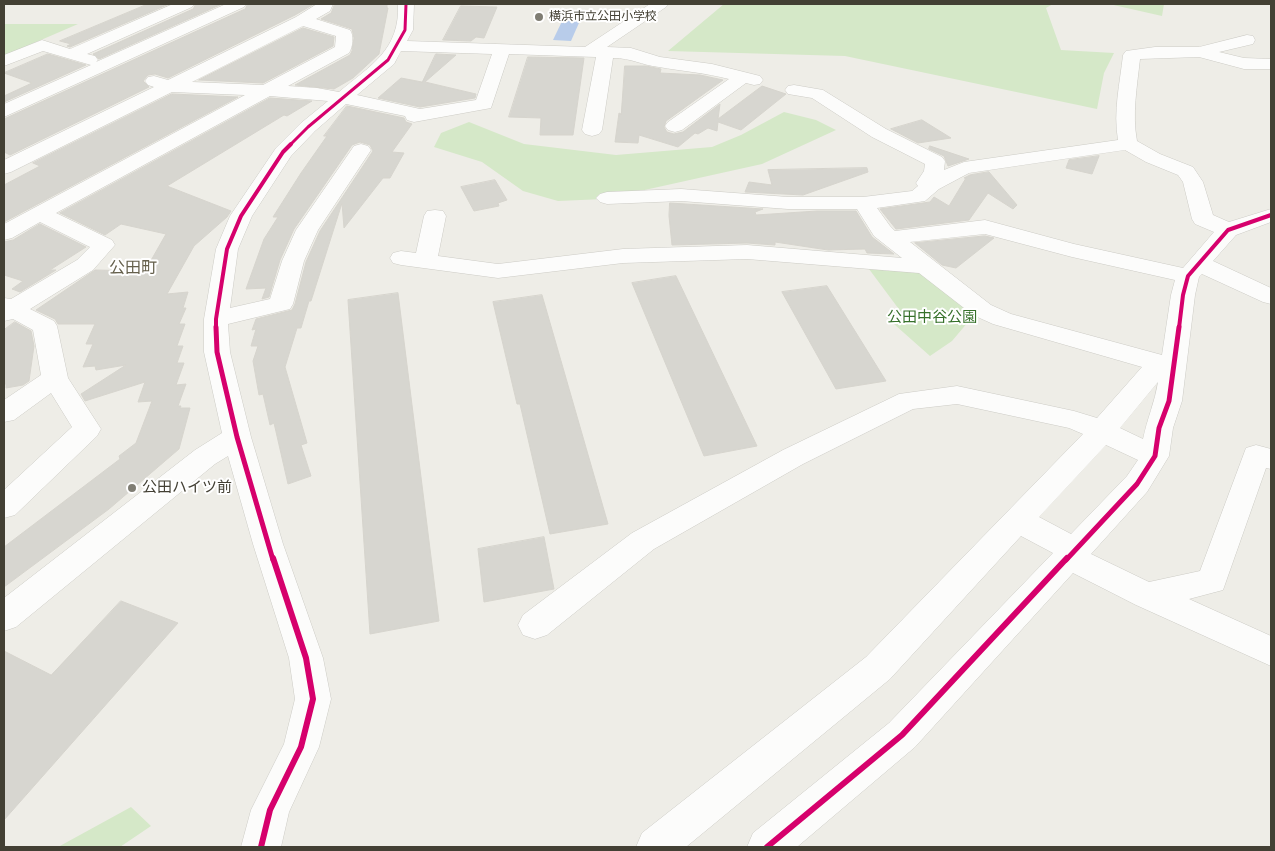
<!DOCTYPE html>
<html>
<head>
<meta charset="utf-8">
<style>
  body { margin:0 }
  #map { position:relative; width:1275px; height:851px; overflow:hidden; background:#eeede7; font-family:"Noto Sans",sans-serif }
  canvas { display:block }
  .frame { position:absolute; inset:0; border:5px solid #434034; pointer-events:none }
</style>
</head>
<body>
<div id="map">
<canvas width="1275" height="851"></canvas>
<div class="frame"></div>
</div>
<script>
const c = document.querySelector('canvas').getContext('2d');
c.lineJoin = 'round';
function paint(path, color) {
  c.fillStyle = color;
  c.fill(path, 'evenodd');
}
function trace(path, color, width, dash) {
  c.strokeStyle = color;
  c.lineWidth = width;
  c.lineCap = dash ? 'butt' : 'round';
  c.setLineDash(dash || []);
  c.stroke(path);
}
function drawText(font, color, halo, rows, align = 'center') {
  c.font = font + ' "Noto Sans","Noto Sans JP",sans-serif';
  c.lineWidth = 4;
  c.setLineDash([]);
  c.textBaseline = 'middle';
  c.strokeStyle = halo;
  c.fillStyle = color;
  for (const [text, x, y, turn = 0] of rows) {
    c.save();
    c.translate(x, y);
    c.rotate((+turn || 0) * Math.PI / 180);
    c.textAlign = isNaN(turn) ? turn : align;
    if (halo) c.strokeText(text, 0, 0);
    c.fillText(text, 0, 0);
    c.restore();
  }
}
const green = new Path2D(`
  M 724,4 L 1053,4 L 1046,8 L 1061,50 L 1114,53 L 1104,73 L 1097,109 L 845,56 L 668,51 Z
  M 1109,4 L 1164,4 L 1162,16 Z
  M 4,24 L 78,24 L 4,56 Z
  M 784,112 L 816,120 L 836,130 L 762,164 L 604,199 L 558,201 L 523,191 L 482,162 L 434,147 L 441,133 L 469,122 L 524,144 L 616,155 L 712,147 L 741,135 Z
  M 869,269 L 925,273 L 974,315 L 952,341 L 930,356 L 886,317 L 898,308 Z
  M 131,807 L 151,826 L 120,847 L 58,847 Z`);
const water = new Path2D(`
  M 565,15 L 582,16 L 571,41 L 553,40 Z`);
const building = new Path2D(`
  M 148,4 L 169,4 L 70,47 L 67,46 L 71,44 L 60,41 Z
  M 196,4 L 222,4 L 99,59 L 93,54 L 193,9 Z
  M 248,4 L 314,4 L 295,15 L 168,78 L 155,74 L 148,75 L 143,81 L 149,87 L 10,155 L 4,152 L 4,119 L 245,9 Z
  M 335,4 L 387,4 L 387,8 L 388,8 L 379,54 L 353,78 L 334,89 L 295,85 L 350,55 L 352,51 L 354,38 L 352,29 L 321,19 L 331,13 Z
  M 461,6 L 497,7 L 484,38 L 476,37 L 471,41 L 443,40 Z
  M 303,28 L 334,37 L 333,46 L 263,83 L 199,80 Z
  M 48,54 L 86,65 L 4,102 L 4,96 L 32,83 L 4,73 Z
  M 436,54 L 456,55 L 425,82 L 476,94 L 475,98 L 420,107 L 378,98 L 401,78 L 422,82 Z
  M 528,57 L 584,58 L 573,135 L 540,135 L 541,118 L 509,117 Z
  M 625,66 L 646,66 L 661,69 L 660,73 L 700,75 L 723,80 L 666,121 L 664,127 L 667,132 L 674,134 L 683,132 L 720,104 L 718,119 L 762,86 L 786,94 L 741,130 L 718,122 L 717,131 L 708,128 L 698,134 L 695,133 L 678,147 L 639,135 L 638,143 L 615,142 L 619,113 L 621,114 Z
  M 172,94 L 238,97 L 4,222 L 4,185 L 40,166 L 33,163 Z
  M 270,98 L 312,101 L 287,116 L 284,115 L 167,186 L 231,211 L 227,217 L 194,246 L 167,294 L 188,292 L 183,308 L 186,308 L 179,324 L 185,324 L 177,346 L 183,346 L 177,363 L 184,363 L 176,385 L 186,384 L 178,406 L 181,406 L 180,408 L 190,408 L 179,449 L 109,509 L 4,587 L 4,547 L 120,459 L 119,456 L 136,443 L 152,401 L 138,402 L 145,382 L 85,401 L 81,394 L 126,365 L 96,370 L 95,366 L 83,367 L 93,344 L 86,344 L 95,324 L 58,324 L 55,319 L 36,310 L 95,270 L 145,271 L 166,234 L 121,224 L 105,235 L 60,213 Z
  M 347,106 L 404,118 L 406,122 L 412,124 L 392,152 L 404,153 L 390,178 L 383,178 L 344,228 L 342,203 L 311,301 L 309,301 L 301,328 L 297,328 L 285,367 L 307,443 L 301,445 L 311,476 L 288,484 L 274,423 L 270,425 L 263,394 L 259,395 L 253,361 L 258,346 L 251,346 L 256,329 L 252,330 L 256,319 L 292,310 L 295,304 L 306,262 L 320,231 L 373,151 L 370,145 L 360,142 L 352,145 L 294,229 L 280,260 L 269,297 L 262,299 L 266,288 L 246,289 L 264,239 L 278,217 L 273,217 L 301,173 L 327,136 L 324,136 Z
  M 922,120 L 951,138 L 918,143 L 891,129 Z
  M 930,146 L 969,159 L 948,166 L 944,156 L 929,149 Z
  M 1099,156 L 1092,174 L 1066,168 L 1069,160 Z
  M 867,168 L 868,172 L 803,195 L 745,192 L 749,182 L 772,185 L 768,170 Z
  M 989,172 L 1017,205 L 1013,209 L 988,193 L 969,220 L 896,229 L 880,209 L 930,202 L 934,197 L 949,206 L 966,178 L 964,178 L 970,175 Z
  M 495,180 L 507,200 L 498,203 L 499,206 L 474,211 L 461,187 Z
  M 670,203 L 763,209 L 755,212 L 756,215 L 817,211 L 856,211 L 872,237 L 894,254 L 867,253 L 865,249 L 828,250 L 775,242 L 775,245 L 747,243 L 672,245 L 669,216 Z
  M 40,224 L 86,247 L 50,270 L 56,270 L 20,292 L 12,289 L 23,281 L 4,275 L 4,242 L 13,240 Z
  M 985,236 L 994,238 L 956,268 L 942,265 L 915,243 Z
  M 676,276 L 757,446 L 704,456 L 632,283 Z
  M 827,286 L 886,381 L 836,389 L 782,292 Z
  M 398,293 L 439,621 L 370,634 L 348,300 Z
  M 542,295 L 608,524 L 550,534 L 520,404 L 517,404 L 493,302 Z
  M 15,322 L 31,331 L 34,346 L 29,381 L 23,385 L 6,388 L 6,384 L 4,384 L 4,330 Z
  M 544,537 L 554,589 L 484,602 L 478,549 Z
  M 121,601 L 178,623 L 4,820 L 4,651 L 51,675 Z`);
const minor = new Path2D(`
  M 173,4 L 194,4 L 192,7 L 87,54 L 95,56 L 98,60 L 96,62 L 226,4 L 246,4 L 244,7 L 4,117 L 4,104 L 91,65 L 43,51 L 4,66 L 4,55 L 42,40 L 70,49 Z
  M 317,4 L 333,4 L 330,11 L 316,19 L 350,30 C 354,35 353,47 349,53 L 288,86 L 317,88 L 339,92 C 371,65 400,50 398,4 L 414,4 L 413,30 L 407,41 L 585,47 L 650,4 L 668,4 L 666,7 L 607,47 L 631,48 L 660,57 L 712,64 L 760,76 L 763,80 L 760,84 L 754,85 L 746,83 L 682,130 L 675,132 L 668,130 L 665,126 L 668,122 L 729,79 C 706,73 682,71 659,67 C 641,65 632,58 613,58 L 602,130 L 599,134 L 592,136 L 585,134 L 582,130 L 596,57 L 509,54 L 491,108 L 414,122 L 407,120 L 405,116 L 346,104 L 315,131 L 291,156 L 252,216 L 238,249 L 230,308 L 270,299 L 282,261 L 296,230 L 354,146 L 361,144 L 368,146 L 371,150 L 318,230 L 304,261 L 293,304 L 290,309 L 228,324 L 230,352 L 251,437 L 283,544 L 323,658 L 331,699 L 319,747 L 289,812 L 281,847 L 241,847 L 251,810 L 284,744 L 295,699 L 289,658 L 253,544 L 228,456 L 215,464 L 16,627 L 4,631 L 4,598 L 195,450 L 222,433 L 204,352 L 204,319 L 216,249 L 230,216 L 276,148 L 301,123 L 328,101 L 270,96 L 56,213 L 112,240 L 115,245 L 93,270 L 30,309 L 54,321 L 57,326 L 68,378 L 101,429 L 97,436 L 15,515 L 4,518 L 4,490 L 72,427 L 51,393 L 14,420 L 4,422 L 4,400 L 41,375 L 33,330 L 13,319 L 4,321 L 4,298 L 11,299 L 77,260 L 90,247 L 40,222 L 12,238 L 4,240 L 4,224 L 245,95 L 172,92 L 11,172 L 4,174 L 4,160 L 154,87 L 148,85 L 145,81 L 148,77 L 154,76 L 168,80 L 296,17 ZM 303,26 L 336,36 L 335,47 L 263,85 L 192,82 ZM 401,51 L 492,54 L 476,100 L 420,109 L 357,95 L 394,64 Z
  M 1247,35 L 1253,36 L 1255,40 L 1253,44 L 1219,52 L 1244,58 L 1271,59 L 1271,69 L 1244,69 L 1199,57 L 1140,59 C 1137,87 1132,114 1137,141 L 1160,154 L 1193,167 L 1203,182 L 1213,215 L 1229,222 L 1271,209 L 1271,222 L 1236,235 L 1213,261 L 1271,288 L 1271,304 L 1263,302 L 1202,274 L 1199,277 L 1195,295 L 1182,401 L 1173,428 L 1169,456 L 1147,492 L 1091,554 L 1149,582 L 1200,571 L 1246,448 L 1256,445 L 1271,449 L 1271,469 L 1266,468 L 1223,590 L 1189,599 L 1271,636 L 1271,666 L 1136,605 L 1073,573 L 915,747 L 797,847 L 747,847 L 753,833 L 889,723 L 1053,553 L 1021,536 L 890,679 L 686,847 L 636,847 L 642,833 L 866,657 L 1083,434 L 1069,428 L 957,404 L 913,409 L 803,464 L 654,549 L 547,635 L 535,639 L 523,635 L 518,625 L 523,615 L 632,533 L 783,450 L 899,394 L 957,386 L 1074,411 L 1097,418 L 1142,367 L 993,324 L 973,315 L 919,273 L 747,259 L 623,263 L 498,278 L 401,265 L 393,263 L 390,258 L 393,253 L 401,251 L 416,253 L 424,216 L 427,211 L 435,210 L 443,211 L 446,216 L 438,256 L 498,264 L 623,249 L 747,245 L 902,258 L 874,236 L 857,209 L 788,209 L 681,201 L 607,204 L 600,202 L 596,198 L 600,194 L 607,192 L 681,189 L 788,197 L 863,197 L 912,191 L 918,186 L 916,183 L 924,171 L 925,164 L 872,137 L 812,98 L 788,94 L 785,90 L 788,86 L 794,85 L 823,90 L 886,129 L 942,157 L 945,161 L 944,170 L 964,162 L 1118,140 C 1113,111 1120,83 1123,55 L 1126,51 L 1155,47 L 1199,47 ZM 1125,150 L 1146,162 L 1178,175 L 1183,182 L 1192,219 L 1195,224 L 1214,232 L 1183,268 L 1074,244 L 985,220 L 895,231 L 890,226 L 877,208 L 925,201 L 939,189 L 969,173 ZM 985,234 L 1072,257 L 1175,280 L 1171,295 L 1162,355 L 1011,314 L 991,305 L 910,242 ZM 1158,382 C 1155,402 1147,419 1143,439 L 1120,428 ZM 1106,445 L 1138,460 L 1127,476 L 1071,534 L 1039,517 Z`);
const cyclewayFar3 = new Path2D(`
  M 290,145 L 308,127 L 388,60 L 405,30 L 406,4`);
const cyclewayFar2 = new Path2D(`
  M 216,328 L 216,319 L 227,249 L 241,216 L 283,152 L 291,144
  M 1179,328 L 1183,295 L 1188,276 L 1228,230 L 1271,215`);
const cyclewayFar1 = new Path2D(`
  M 216,327 L 217,352 L 237,437 L 273,560
  M 1066,560 L 1137,484 L 1155,456 L 1159,428 L 1169,401 L 1179,327`);
const cycleway = new Path2D(`
  M 261,847 L 270,810 L 301,747 L 313,699 L 306,658 L 273,558
  M 767,847 L 902,735 L 1067,558`);
const markers = [
  [539,17,5,"#7f7d73"],
  [132,488,5,"#7f7d73"]
];
const farPoinames = [
  ["横浜市立公田小学校",549,17]
];
const parkNames = [
  ["公田中谷公園",932,318]
];
const poiNames = [
  ["公田ハイツ前",142,488]
];
const neighbourhoodNames = [
  ["公田町",133,268]
];
paint(green, '#d5e8c8');
paint(water, '#b8ccea');
paint(building, '#d7d6d0');
trace(building, '#d6d4cd', 1);
trace(minor, '#cccbc5', 1);
paint(minor, '#fcfcfb');
trace(cyclewayFar3, '#d6006c', 3);
trace(cyclewayFar2, '#d6006c', 4);
trace(cyclewayFar1, '#d6006c', 5);
trace(cycleway, '#d6006c', 6);
for (const [x, y, r, color] of markers) {
  const dot = new Path2D();
  dot.arc(x, y, r, 0, 2 * Math.PI);
  c.fillStyle = color;
  c.fill(dot);
  trace(dot, '#fff', 2);
}
drawText('12px', '#434034', '#fff', farPoinames, 'left');
drawText('15px', '#37712b', '#fff', parkNames);
drawText('15px', '#434034', '#fff', poiNames, 'left');
drawText('16px', '#65604c', '#fff', neighbourhoodNames);
</script>
</body>
</html>
